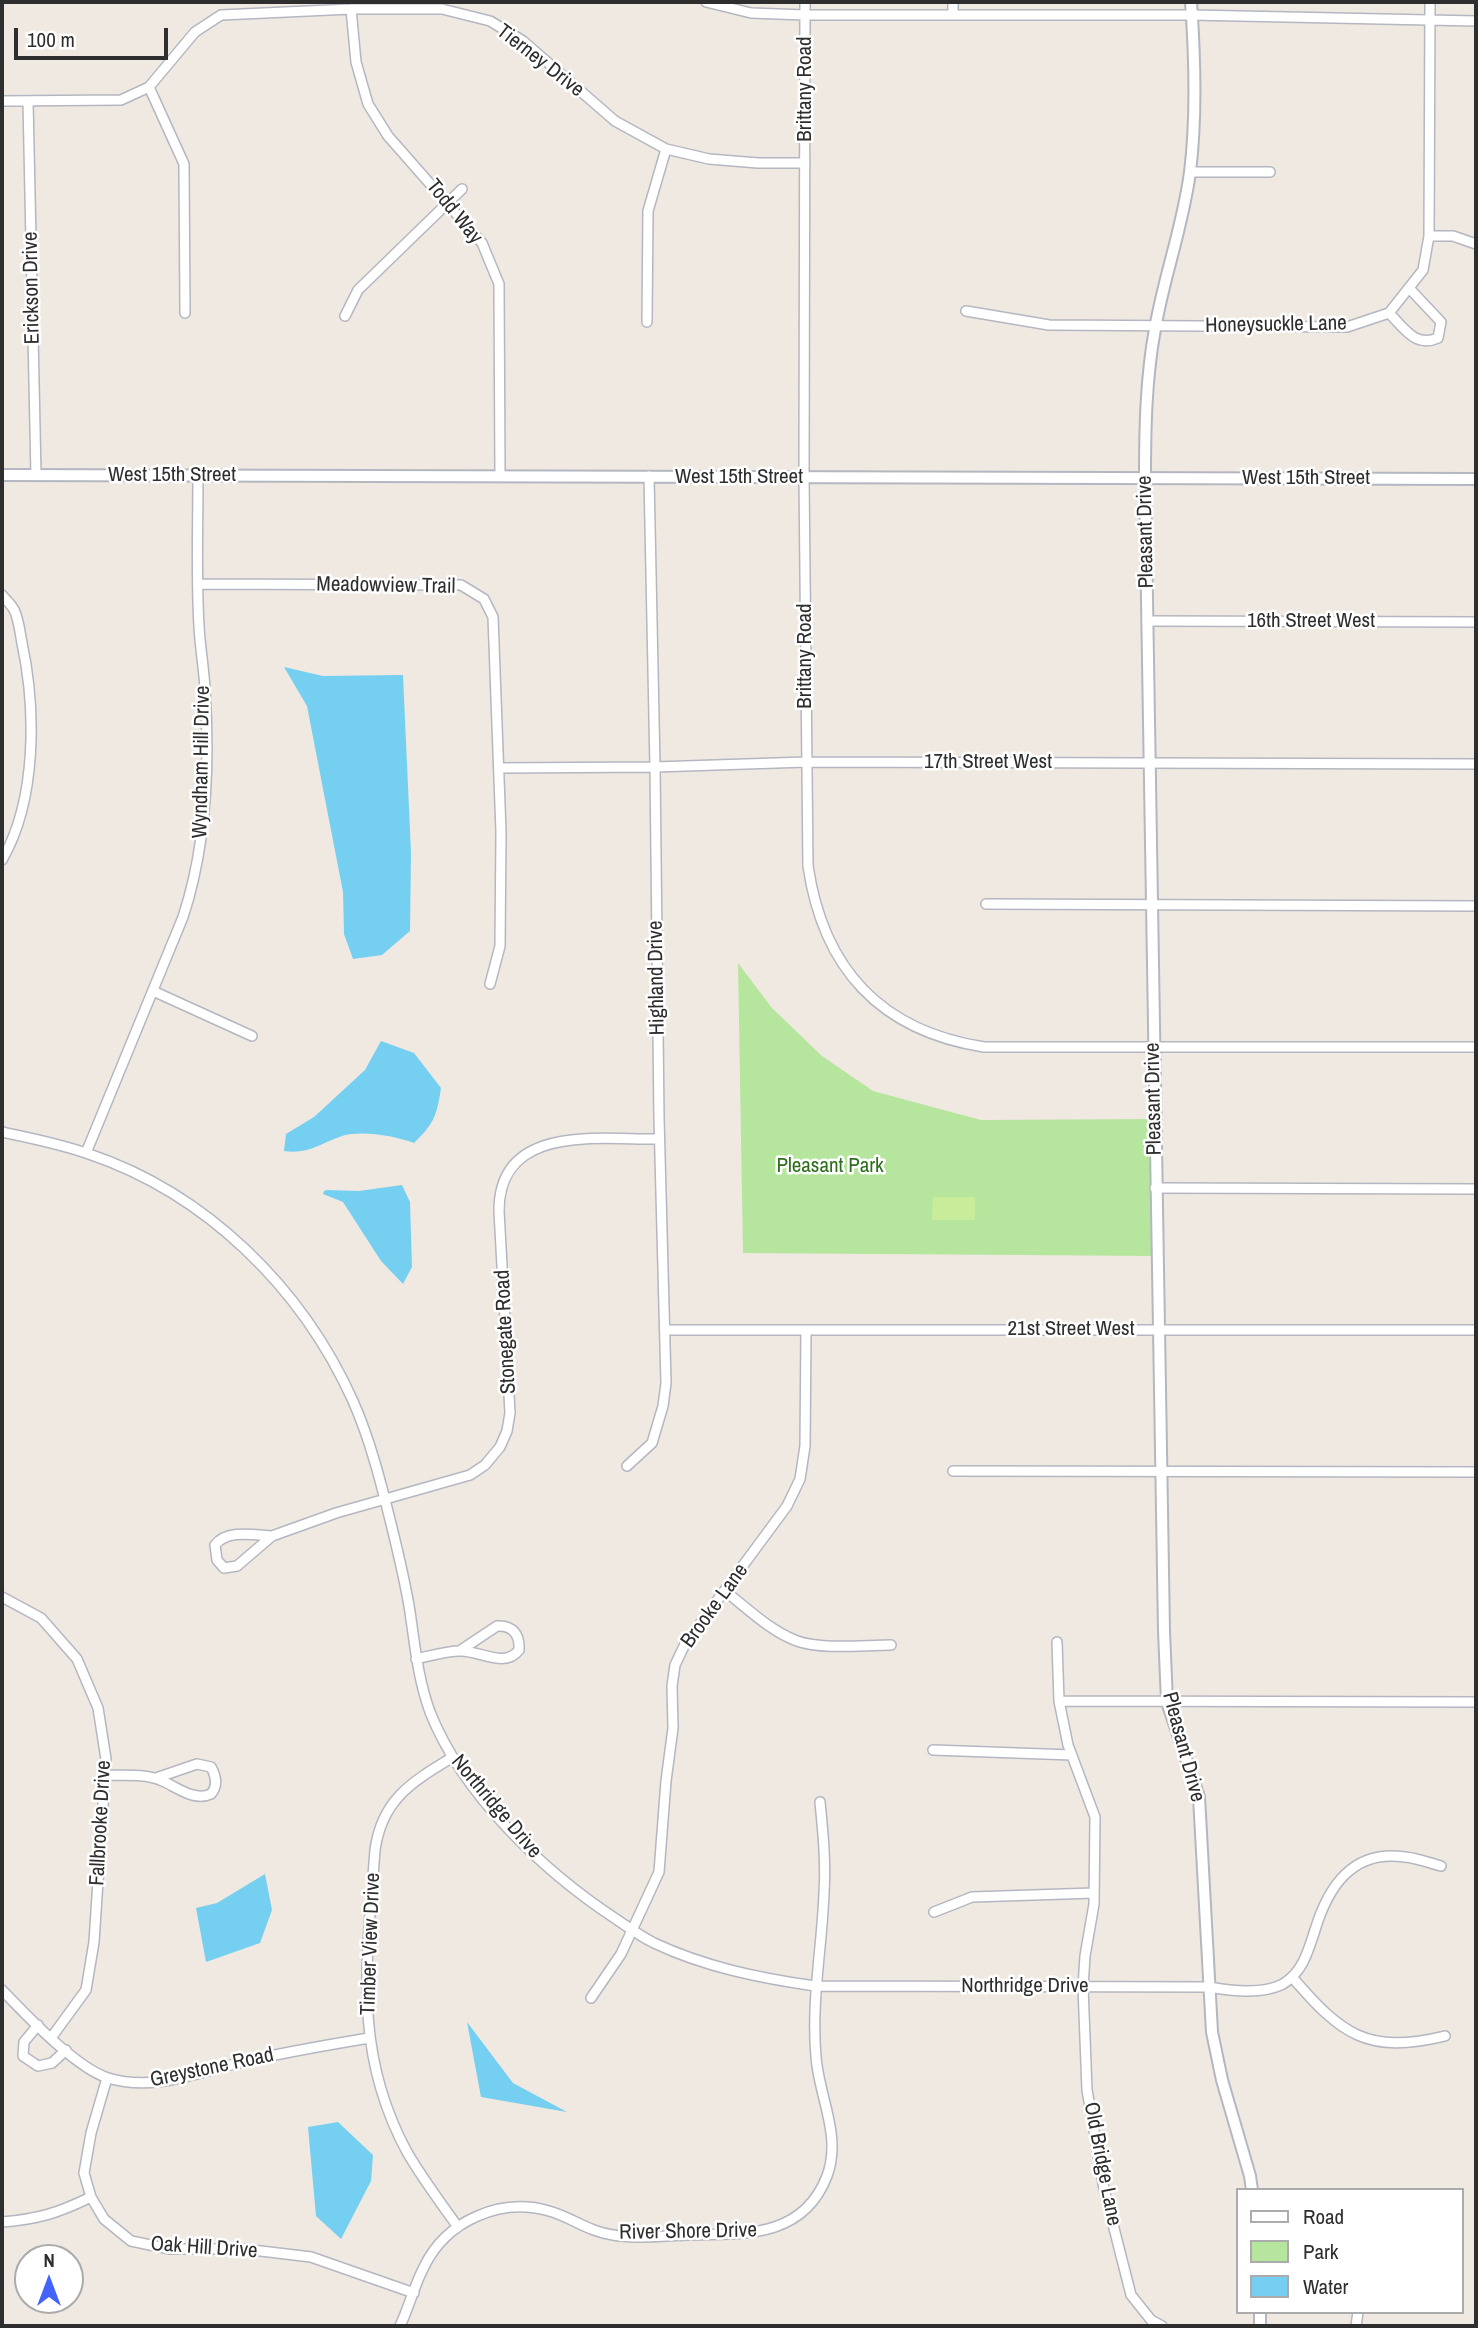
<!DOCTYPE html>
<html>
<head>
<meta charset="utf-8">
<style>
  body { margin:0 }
  #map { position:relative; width:1478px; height:2328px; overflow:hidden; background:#efe9e1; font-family:"Archivo Narrow",sans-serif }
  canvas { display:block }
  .frame { position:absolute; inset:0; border:4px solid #2e2e2e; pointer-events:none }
  .legend { position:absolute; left:1236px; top:2188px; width:228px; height:126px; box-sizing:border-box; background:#fff; border:2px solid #ababab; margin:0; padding:9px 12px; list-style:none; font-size:21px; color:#2e2e2e }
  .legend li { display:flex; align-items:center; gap:14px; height:35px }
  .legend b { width:35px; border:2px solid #ababab }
  .north { position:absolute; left:14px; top:2244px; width:70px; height:70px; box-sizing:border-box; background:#fff; border:2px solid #ababab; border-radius:50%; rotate:0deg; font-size:19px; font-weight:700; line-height:28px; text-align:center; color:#2e2e2e }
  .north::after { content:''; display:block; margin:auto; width:24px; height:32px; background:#4264fb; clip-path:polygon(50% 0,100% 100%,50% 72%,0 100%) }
  .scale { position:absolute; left:14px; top:28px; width:154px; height:32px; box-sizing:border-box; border:4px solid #2e2e2e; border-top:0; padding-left:9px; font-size:21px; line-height:24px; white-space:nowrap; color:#2e2e2e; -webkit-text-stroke:5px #fff; paint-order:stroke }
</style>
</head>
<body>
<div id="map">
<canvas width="1478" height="2328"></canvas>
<div class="frame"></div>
<ul class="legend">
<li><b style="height:9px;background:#fff"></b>Road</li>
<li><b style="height:19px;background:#b6e59e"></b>Park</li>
<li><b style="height:19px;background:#75cff0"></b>Water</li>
</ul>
<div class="north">N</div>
<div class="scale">100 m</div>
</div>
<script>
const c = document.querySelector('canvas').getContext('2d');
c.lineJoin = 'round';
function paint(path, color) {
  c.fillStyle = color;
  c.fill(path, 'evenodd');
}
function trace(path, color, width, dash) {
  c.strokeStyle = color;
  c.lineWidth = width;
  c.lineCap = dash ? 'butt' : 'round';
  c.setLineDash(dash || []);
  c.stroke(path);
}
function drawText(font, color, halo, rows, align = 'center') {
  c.font = font + ' "Archivo Narrow",sans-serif';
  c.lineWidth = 5;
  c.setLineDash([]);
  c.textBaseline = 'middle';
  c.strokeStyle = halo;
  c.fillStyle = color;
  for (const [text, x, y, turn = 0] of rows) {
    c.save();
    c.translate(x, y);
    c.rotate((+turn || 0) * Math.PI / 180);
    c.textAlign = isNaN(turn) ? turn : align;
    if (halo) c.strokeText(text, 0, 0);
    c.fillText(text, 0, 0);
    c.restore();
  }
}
const green = new Path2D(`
  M 738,963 L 772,1008 L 822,1056 L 873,1091 L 981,1120 L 1154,1119 L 1157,1256 L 743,1253 Z`);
const pitch = new Path2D(`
  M 933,1197 L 975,1197 L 975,1220 L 932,1220 Z`);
const water = new Path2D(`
  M 284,667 L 323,676 L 403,675 L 411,853 L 410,931 L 382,955 L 353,959 L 344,934 L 343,892 L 307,706 Z
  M 381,1041 L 414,1053 L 441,1088 C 437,1115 434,1124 414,1143 C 395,1136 362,1130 342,1136 C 321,1143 307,1155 284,1151 L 286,1134 L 314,1117 L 365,1070 Z
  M 402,1185 L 410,1202 L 412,1267 L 403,1284 L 381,1261 L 343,1202 L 323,1194 L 324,1191 L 327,1190 L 359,1191 Z
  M 265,1874 L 272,1910 L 260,1943 L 206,1962 L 196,1908 L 217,1903 Z
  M 467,2022 L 513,2083 L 567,2112 L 481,2097 Z
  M 338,2122 L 373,2155 L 371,2181 L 341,2239 L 316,2216 L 308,2127 Z`);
const minor = new Path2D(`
  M 706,2 L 751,13 L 805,15 L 1192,15 L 1476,21
  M 805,2 L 804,477 L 808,866 C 823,968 880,1031 984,1047 L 1476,1047
  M 351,9 L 356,62 L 368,104 L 388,136 L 482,243 L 499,284 L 500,476
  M 953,15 L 953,2
  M 149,87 L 184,164 L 185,313
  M 2,101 L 121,100 L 149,87 L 195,32 L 221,15 L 351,9 L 442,9 L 490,21 L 523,41 L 615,121 L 666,149 L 709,159 L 758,163 L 805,163
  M 28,101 L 36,475
  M 1190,172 L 1270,172
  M 1429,236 L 1453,236 L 1476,244
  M 966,311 L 1049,325 L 1347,327 L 1389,313 L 1423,270 L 1429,236 L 1430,2
  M 1389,313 C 1404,328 1415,348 1438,338 L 1441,322 L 1409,288
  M 345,316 L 358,290 L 462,189
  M 647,322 L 648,211 L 666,149
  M 198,584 L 461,585 L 484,599 L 493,617 L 501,832 L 500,946 L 490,984
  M 2,595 C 6,600 13,606 15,612 C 19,621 20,633 22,643 C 36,709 37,800 2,860
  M 1147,621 L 1476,622
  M 499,768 L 655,767 L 806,762 L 1476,764
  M 986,904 L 1476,906
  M 153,991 L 252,1036
  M 2,1132 C 31,1138 61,1144 89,1154 C 207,1194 302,1288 353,1401 C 372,1444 383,1491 394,1536 C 400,1561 406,1586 410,1612 C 415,1646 418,1679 430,1712 C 463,1795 543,1871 616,1919 C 629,1928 640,1936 654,1943 C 705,1967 759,1978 815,1986 L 1209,1987 C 1231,1991 1262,1995 1283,1984 C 1303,1972 1308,1951 1315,1930 C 1328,1887 1352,1849 1405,1857 C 1417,1858 1429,1863 1441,1866
  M 86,1153 L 183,917 C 207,844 210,766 205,690 C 204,668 200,647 199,626 C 196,576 198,525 198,476
  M 1155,1188 L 1476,1189
  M 665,1330 L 1476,1330
  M 627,1466 L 652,1443 L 663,1406 L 666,1383 L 659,1118 L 655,767 L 649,476
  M 953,1471 L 1476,1472
  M 272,1536 C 254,1535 227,1529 215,1545 L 217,1560 L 224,1568 L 237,1566 L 272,1536 L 336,1513 L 470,1475 L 485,1465 L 500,1447 L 507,1431 L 510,1413 L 499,1211 C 499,1123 600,1140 659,1139
  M 725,1591 C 747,1608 770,1631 797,1641 C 823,1650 863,1645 891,1645
  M 2,1597 L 41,1618 L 77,1659 L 98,1708 L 106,1759 L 94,1942 L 86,1990 L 51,2038
  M 1057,1642 L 1059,1701
  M 416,1659 C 430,1656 446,1651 460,1651 C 479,1650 505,1669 519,1650 C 520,1635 513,1625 497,1626 L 461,1650
  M 933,1750 L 1072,1755
  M 453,1757 C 412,1782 382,1799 375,1850 C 367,1959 352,2051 407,2152 C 422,2178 440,2202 458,2227
  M 105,1775 C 121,1776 144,1773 160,1780 C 176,1786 193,1802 211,1794 C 218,1786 216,1776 211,1767 L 197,1764 L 156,1778
  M 934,1912 L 972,1897 L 1094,1893
  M 1292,1977 C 1341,2034 1367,2055 1445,2036
  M 2,1990 C 26,2015 76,2068 108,2078 C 155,2092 198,2072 243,2062 C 285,2052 327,2045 369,2038
  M 591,1998 L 621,1954 L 659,1872 L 666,1781 L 673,1728 L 672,1686 L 675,1665 L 685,1644 L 787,1506 L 800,1479 L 805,1446 L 806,1330
  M 38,2025 L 24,2042 L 23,2056 L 38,2066 L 52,2063 L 66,2050
  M 107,2078 L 91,2133 L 84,2173 L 91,2197 L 104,2219 L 131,2241 L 170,2249 L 244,2249 L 311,2257 L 414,2293
  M 2,2222 C 39,2219 58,2213 91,2197
  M 400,2326 C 409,2307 414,2286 424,2267 C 446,2221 500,2197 549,2211 C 571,2217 589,2232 613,2235 C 637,2239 663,2236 687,2235 C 742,2234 803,2239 827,2176 C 842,2136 819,2097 816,2057 C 811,2001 822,1948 824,1893 C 826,1862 823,1833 820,1802
  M 1162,2326 L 1151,2320 L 1131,2295 L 1104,2189 L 1087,2090 L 1083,1987 L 1085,1956 L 1094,1904 L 1095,1817 L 1068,1745 L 1059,1701 L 1476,1702
  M 1356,2326 L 1358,2312`);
const tertiary = new Path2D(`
  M 1191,2 C 1195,58 1197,116 1190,172 C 1183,226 1164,276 1155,329 C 1146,378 1145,427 1145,478 L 1164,1631 L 1167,1702 L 1199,1797 L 1212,2032 L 1222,2080 L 1250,2176 L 1252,2190
  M 2,475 L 1476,479
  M 1260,2312 L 1260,2326`);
const streetNames = [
  ["Tierney Drive",540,61,38],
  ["Brittany Road",805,89,-90],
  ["Todd Way",454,212,51],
  ["Erickson Drive",32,288,-91],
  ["Honeysuckle Lane",1276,325,-1],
  ["West 15th Street",172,475],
  ["West 15th Street",739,477],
  ["West 15th Street",1306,478],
  ["Pleasant Drive",1146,532,-91],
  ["Meadowview Trail",386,586,1],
  ["16th Street West",1311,621],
  ["Brittany Road",805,656,-90],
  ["Wyndham Hill Drive",202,762,-89],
  ["17th Street West",988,762],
  ["Highland Drive",657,978,-91],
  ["Pleasant Drive",1154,1099,-91],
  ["21st Street West",1071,1329],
  ["Stonegate Road",506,1332,-93],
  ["Brooke Lane",715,1606,-54],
  ["Pleasant Drive",1183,1747,75],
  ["Northridge Drive",496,1807,50],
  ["Fallbrooke Drive",101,1823,-87],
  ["Timber View Drive",371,1944,-88],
  ["Northridge Drive",1025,1986],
  ["Greystone Road",212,2068,-12],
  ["Old Bridge Lane",1102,2164,79],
  ["River Shore Drive",688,2232,-1],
  ["Oak Hill Drive",204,2248,4]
];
const parkNames = [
  ["Pleasant Park",830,1166]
];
paint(green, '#b6e59e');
paint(pitch, '#c9ec9a');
paint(water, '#75cff0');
trace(minor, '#b4b7c1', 12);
trace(tertiary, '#b4b7c1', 14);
trace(minor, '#fff', 9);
trace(tertiary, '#fff', 10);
drawText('21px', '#2e2e2e', '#fff', streetNames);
drawText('21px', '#2c6e1b', '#fff', parkNames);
</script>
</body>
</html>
